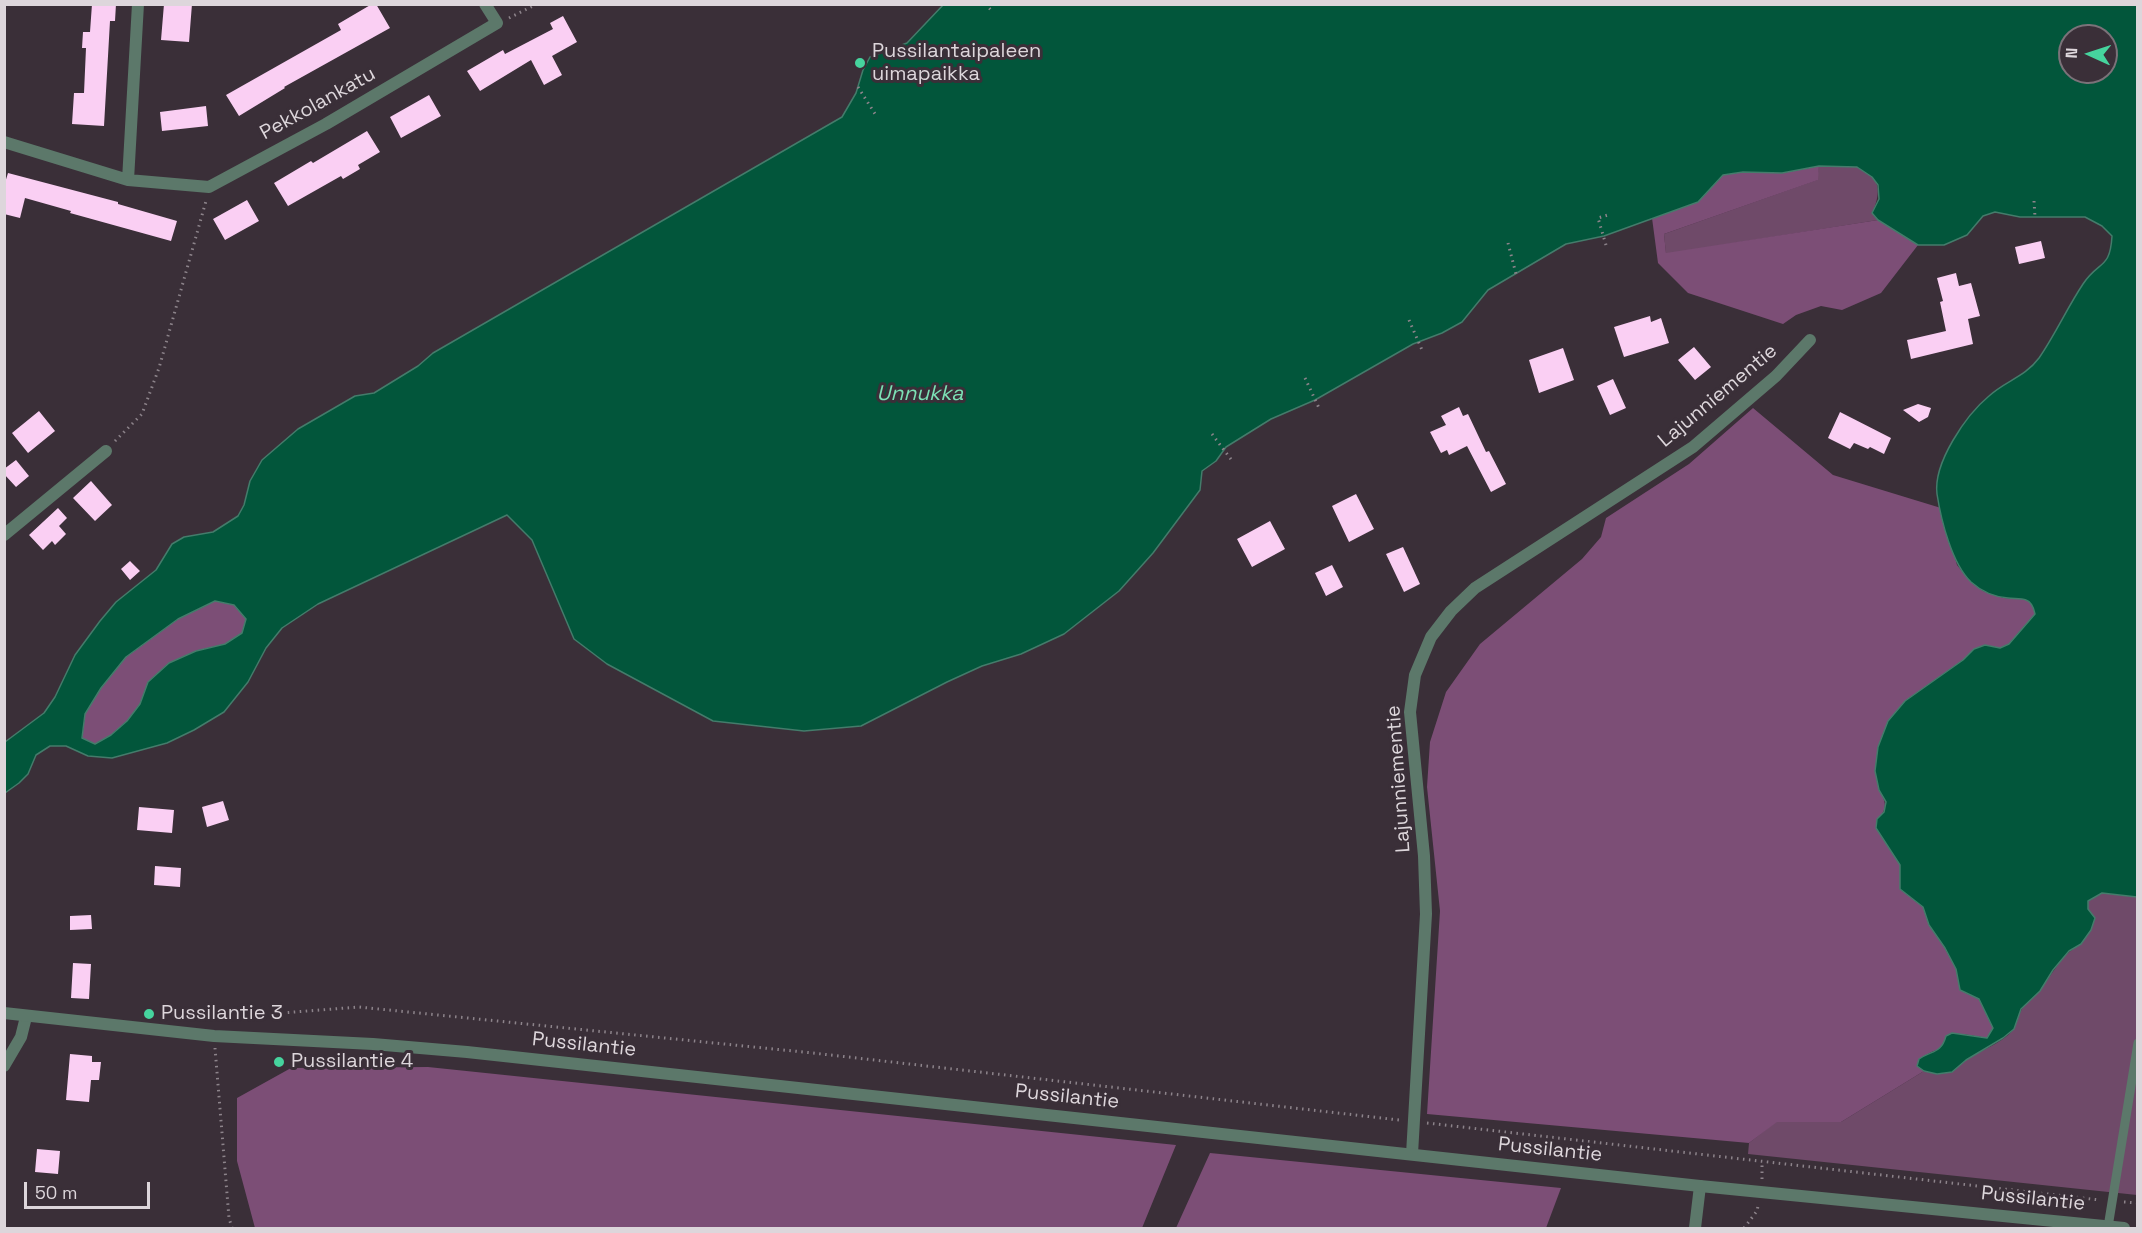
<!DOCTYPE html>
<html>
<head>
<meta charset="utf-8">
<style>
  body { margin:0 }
  #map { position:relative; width:2142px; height:1233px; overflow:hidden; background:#3a2f38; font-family:"Space Grotesk",sans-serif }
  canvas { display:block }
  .frame { position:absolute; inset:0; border:6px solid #ddd6db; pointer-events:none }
  .north { position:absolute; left:2058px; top:24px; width:60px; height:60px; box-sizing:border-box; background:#3a2f38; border:2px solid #7b7279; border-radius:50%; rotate:273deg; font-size:16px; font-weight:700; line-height:24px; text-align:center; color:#ddd6db }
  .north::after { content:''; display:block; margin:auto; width:21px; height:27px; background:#46d49e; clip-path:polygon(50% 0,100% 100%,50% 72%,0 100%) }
  .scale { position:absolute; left:24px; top:1182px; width:126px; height:27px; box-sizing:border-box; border:3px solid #ddd6db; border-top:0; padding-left:8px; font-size:18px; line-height:21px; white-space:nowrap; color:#ddd6db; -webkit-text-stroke:4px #3a2f38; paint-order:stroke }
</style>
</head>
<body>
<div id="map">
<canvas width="2142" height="1233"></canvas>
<div class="frame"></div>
<div class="north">N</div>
<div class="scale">50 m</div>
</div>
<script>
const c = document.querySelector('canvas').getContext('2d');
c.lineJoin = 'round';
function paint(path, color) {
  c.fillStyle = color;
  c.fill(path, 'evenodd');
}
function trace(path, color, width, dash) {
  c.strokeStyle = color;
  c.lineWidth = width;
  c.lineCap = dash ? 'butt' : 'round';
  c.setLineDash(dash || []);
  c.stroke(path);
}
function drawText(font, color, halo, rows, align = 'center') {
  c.font = font + ' "Space Grotesk",sans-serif';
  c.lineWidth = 6;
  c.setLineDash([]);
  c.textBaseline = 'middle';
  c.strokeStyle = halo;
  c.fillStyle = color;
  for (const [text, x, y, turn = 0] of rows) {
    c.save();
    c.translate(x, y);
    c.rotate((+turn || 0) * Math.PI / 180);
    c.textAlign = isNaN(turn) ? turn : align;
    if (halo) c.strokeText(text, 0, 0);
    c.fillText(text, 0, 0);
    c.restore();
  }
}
const green = new Path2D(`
  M 1819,166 C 1830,167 1846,164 1857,167 C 1882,175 1881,194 1872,213 L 1878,220 L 1666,254 L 1664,234 L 1817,180 Z
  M 2102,893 L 2137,897 L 2137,1195 L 1748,1154 L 1749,1143 L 1777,1121 L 1841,1122 L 1924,1071 C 1948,1076 1948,1072 1966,1060 C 1981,1050 2001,1044 2013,1030 C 2017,1024 2018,1015 2022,1009 C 2026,1002 2033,998 2038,992 C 2054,974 2059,956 2081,944 L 2088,909 L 2088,901 Z`);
const forest = new Path2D(`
  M 1819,166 L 1818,180 L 1664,234 L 1666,253 L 1878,220 L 1918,245 L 1881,293 L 1842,310 L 1821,306 L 1796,315 L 1783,324 L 1688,293 L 1658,263 L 1652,218 L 1698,202 L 1723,175 L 1743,172 L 1782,173 Z
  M 1753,408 L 1833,475 L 1941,508 L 1957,565 L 1970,581 L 1983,591 L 2004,598 L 2026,599 L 2034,607 L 2035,614 L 2009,644 L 2000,648 L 1985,645 L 1974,649 L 1963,660 L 1905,701 L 1879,790 C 1886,802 1888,808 1878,819 L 1900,865 L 1900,889 L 1923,907 L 1929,925 L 1945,948 L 1956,969 L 1960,990 L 1979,999 L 1993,1028 L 1987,1038 L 1963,1034 L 1946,1036 C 1942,1052 1940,1047 1928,1054 C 1924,1056 1921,1062 1918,1066 L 1924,1071 L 1841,1122 L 1777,1122 L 1749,1143 L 1427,1114 L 1440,911 L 1427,787 L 1430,742 L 1446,692 L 1480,644 L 1582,559 L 1601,537 L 1606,518 L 1689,464 Z
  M 215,601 L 234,605 L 246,619 L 242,633 L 225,644 L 196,651 L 169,663 L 148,682 L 140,704 L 127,721 L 111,735 L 95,744 L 82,738 L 85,714 L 101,688 L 126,657 L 178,619 Z
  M 428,1067 L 1176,1145 L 1142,1228 L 255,1228 L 237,1161 L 237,1098 L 291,1068 Z
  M 1210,1153 L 1561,1188 L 1546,1228 L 1176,1228 Z`);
const water = new Path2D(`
  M 944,4 L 2137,5 L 2137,897 L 2102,893 L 2088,901 L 2088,909 L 2095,918 L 2091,930 L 2081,944 L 2069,951 L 2053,970 L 2040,991 L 2021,1009 L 2014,1029 L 2003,1038 L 1966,1060 L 1952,1072 L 1937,1074 L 1924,1071 L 1917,1066 L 1919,1059 C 1932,1050 1941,1054 1946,1036 L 1952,1033 L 1987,1038 L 1993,1028 L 1979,999 L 1960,990 L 1956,969 L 1945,948 L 1929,925 L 1923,907 L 1900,889 L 1900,865 L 1876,828 L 1877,819 L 1884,812 L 1886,802 L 1879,790 L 1875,771 L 1878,747 L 1888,721 L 1905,701 L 1963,660 L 1974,649 L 1985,645 L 2000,648 L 2009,644 L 2035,614 C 2034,609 2032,602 2026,600 C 2021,598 2013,599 2008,598 C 1995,597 1981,591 1971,582 C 1952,564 1941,520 1937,494 C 1933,463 1966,415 1989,396 C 2005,381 2025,377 2039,358 C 2055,335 2067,308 2083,284 C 2099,260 2110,270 2112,236 L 2102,226 L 2085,217 L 2020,217 L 1995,212 L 1983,216 L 1967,235 L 1944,245 L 1918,245 L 1878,220 L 1872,213 L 1879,199 L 1878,185 L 1872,177 L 1857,167 L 1819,166 L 1782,173 L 1743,172 L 1723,175 L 1698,202 L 1604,236 L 1566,244 L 1488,290 L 1462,322 L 1442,333 L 1413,344 L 1315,400 L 1271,419 L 1226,447 L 1216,461 L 1202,471 L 1200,490 L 1153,553 L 1119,591 L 1064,634 L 1021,654 L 982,666 L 947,682 L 861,726 L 804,731 L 713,721 L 607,664 L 574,639 L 532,540 L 507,515 L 318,604 L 282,628 L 266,648 L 248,682 L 224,712 L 194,730 L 167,743 L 112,758 L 88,756 L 66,746 L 50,746 L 36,755 L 28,774 L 19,783 L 5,793 L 5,742 L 44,713 L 55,697 L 75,655 L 100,621 L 116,602 L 156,570 L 172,544 L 184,537 L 213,532 L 238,516 L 244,505 L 250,481 L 262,460 L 298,429 L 355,396 L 374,393 L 418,366 L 433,353 L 842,117 L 856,93 L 863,70 L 870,57 L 907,43 ZM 2070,36 L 2106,36 L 2106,72 L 2070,72 ZM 215,601 L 234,605 L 246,619 L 242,633 L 225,644 L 196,651 L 169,663 L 148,682 L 140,704 L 127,721 L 111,735 L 95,744 L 82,738 L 85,714 L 101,688 L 126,657 L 178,619 Z`);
const building = new Path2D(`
  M 92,4 L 116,4 L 115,21 L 110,21 L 104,126 L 72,124 L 74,93 L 84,93 L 86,48 L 82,48 L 83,32 L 90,32 Z
  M 164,4 L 192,4 L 189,42 L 161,40 Z
  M 372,4 L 376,4 L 390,28 L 284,87 L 285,88 L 239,116 L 226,95 L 341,30 L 338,24 Z
  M 563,16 L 577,42 L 552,56 L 562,75 L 544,85 L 531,60 L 480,91 L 467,71 L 503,50 L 505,54 L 553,29 L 550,23 Z
  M 429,95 L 441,116 L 401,138 L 390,117 Z
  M 206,106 L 208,126 L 162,131 L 160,112 Z
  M 367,131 L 380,152 L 358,165 L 360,169 L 343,179 L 341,176 L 288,206 L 274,183 L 311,161 L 313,163 Z
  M 8,173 L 118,202 L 118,204 L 177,221 L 171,241 L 70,213 L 71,211 L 25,198 L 20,218 L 4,214 L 4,186 Z
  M 247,200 L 259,221 L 225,240 L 213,219 Z
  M 2041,241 L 2045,258 L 2019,264 L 2015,247 Z
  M 1956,273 L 1959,286 L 1971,283 L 1980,316 L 1968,319 L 1973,344 L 1911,359 L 1907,340 L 1946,331 L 1940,302 L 1943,301 L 1937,278 Z
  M 1650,316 L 1651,322 L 1661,318 L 1669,343 L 1624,357 L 1614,327 Z
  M 1694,347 L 1711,367 L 1695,380 L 1678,360 Z
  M 1563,348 L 1574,380 L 1539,393 L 1529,360 Z
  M 1613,379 L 1626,408 L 1610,415 L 1597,386 Z
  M 1918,404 L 1931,408 L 1928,417 L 1919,422 L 1903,410 Z
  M 1459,407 L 1463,416 L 1468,414 L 1486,452 L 1489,451 L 1506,484 L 1491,492 L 1467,446 L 1449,455 L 1447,450 L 1441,453 L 1430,432 L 1446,425 L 1441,416 Z
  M 39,411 L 55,431 L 28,453 L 12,433 Z
  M 1840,412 L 1891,438 L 1884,454 L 1870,447 L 1868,449 L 1854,443 L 1850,449 L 1828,438 Z
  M 16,460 L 29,476 L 16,487 L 4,474 L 4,469 Z
  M 91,481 L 112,505 L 95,521 L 73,498 Z
  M 1356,494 L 1374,529 L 1349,542 L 1332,506 Z
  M 58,508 L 67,518 L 59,526 L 66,534 L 55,545 L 52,541 L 43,550 L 29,535 Z
  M 1270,521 L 1285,549 L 1252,567 L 1237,539 Z
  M 1403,547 L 1420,584 L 1404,592 L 1386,554 Z
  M 130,561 L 140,571 L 130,580 L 121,569 Z
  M 1332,565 L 1343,587 L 1326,596 L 1315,573 Z
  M 223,801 L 229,820 L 207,827 L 202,807 Z
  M 139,807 L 174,810 L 172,833 L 137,830 Z
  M 155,866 L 181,868 L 180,887 L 154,885 Z
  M 91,915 L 92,929 L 70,930 L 70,916 Z
  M 73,963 L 91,964 L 89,999 L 71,998 Z
  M 70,1054 L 92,1056 L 92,1062 L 101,1062 L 99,1080 L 91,1080 L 89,1102 L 66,1100 Z
  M 37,1149 L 60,1151 L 58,1174 L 35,1172 Z`);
const path = new Path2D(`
  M 985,4 L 991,10
  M 509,18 L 537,4
  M 858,87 L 877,117
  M 2034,201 L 2035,217
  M 1508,243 L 1516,274
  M 1606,245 L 1598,218 L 1611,214
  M 1409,320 L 1422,350
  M 1305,378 L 1319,408
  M 1212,434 L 1233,462
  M 115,441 L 142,414 L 159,368 L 206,201
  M 204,1019 L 359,1007 L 813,1053 L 1399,1120
  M 215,1048 L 229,1218 L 232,1228
  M 1427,1123 L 2100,1200
  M 1762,1179 L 1762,1162
  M 2124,1202 L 2138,1203
  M 1744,1228 L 1757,1211 L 1758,1206`);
const service = new Path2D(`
  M 2108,1227 L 2138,1043`);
const minor = new Path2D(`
  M 4,142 L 128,180 L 209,187 L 326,124 L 497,23 L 485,4
  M 128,180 L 138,4
  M 4,535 L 106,451
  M 4,1066 L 21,1037 L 26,1017
  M 1412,1154 L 1426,914 L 1424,856 L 1410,712 L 1415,675 L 1431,637 L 1451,611 L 1475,588 L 1693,447 L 1776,376 L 1810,340
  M 1695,1228 L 1700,1186`);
const tertiary = new Path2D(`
  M 4,1013 L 214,1036 L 373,1044 L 467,1052 L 1700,1186 L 2124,1228`);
const markers = [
  [860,63,6,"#46d49e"],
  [149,1014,6,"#46d49e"],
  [279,1062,6,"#46d49e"]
];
const poiNames = [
  ["Pussilantaipaleen",872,52],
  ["uimapaikka",872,75],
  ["Pussilantie 3",161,1014],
  ["Pussilantie 4",291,1062]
];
const streetNames = [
  ["Pekkolankatu",318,104,-29],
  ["Lajunniementie",1718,396,-40],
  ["Lajunniementie",1399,779,-94],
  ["Pussilantie",584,1045,6],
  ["Pussilantie",1067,1097,6],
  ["Pussilantie",1550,1150,6],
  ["Pussilantie",2033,1199,6]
];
const waterNames = [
  ["Unnukka",920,394]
];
paint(green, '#6f4a69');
paint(forest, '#7c4e76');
paint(water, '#02563b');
trace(water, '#447c6b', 1.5);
paint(building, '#facff3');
trace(path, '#8d848b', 3, [1.5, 4.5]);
trace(service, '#5c786a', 9);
trace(minor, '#5c786a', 12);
trace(tertiary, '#5c786a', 12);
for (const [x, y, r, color] of markers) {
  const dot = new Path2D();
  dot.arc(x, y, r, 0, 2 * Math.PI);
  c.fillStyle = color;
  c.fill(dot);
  trace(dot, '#3a2f38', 2);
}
drawText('20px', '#ddd6db', '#3a2f38', poiNames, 'left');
drawText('20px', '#ddd6db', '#3a2f38', streetNames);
drawText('italic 21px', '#7ce1b5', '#3a2f38', waterNames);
</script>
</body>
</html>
